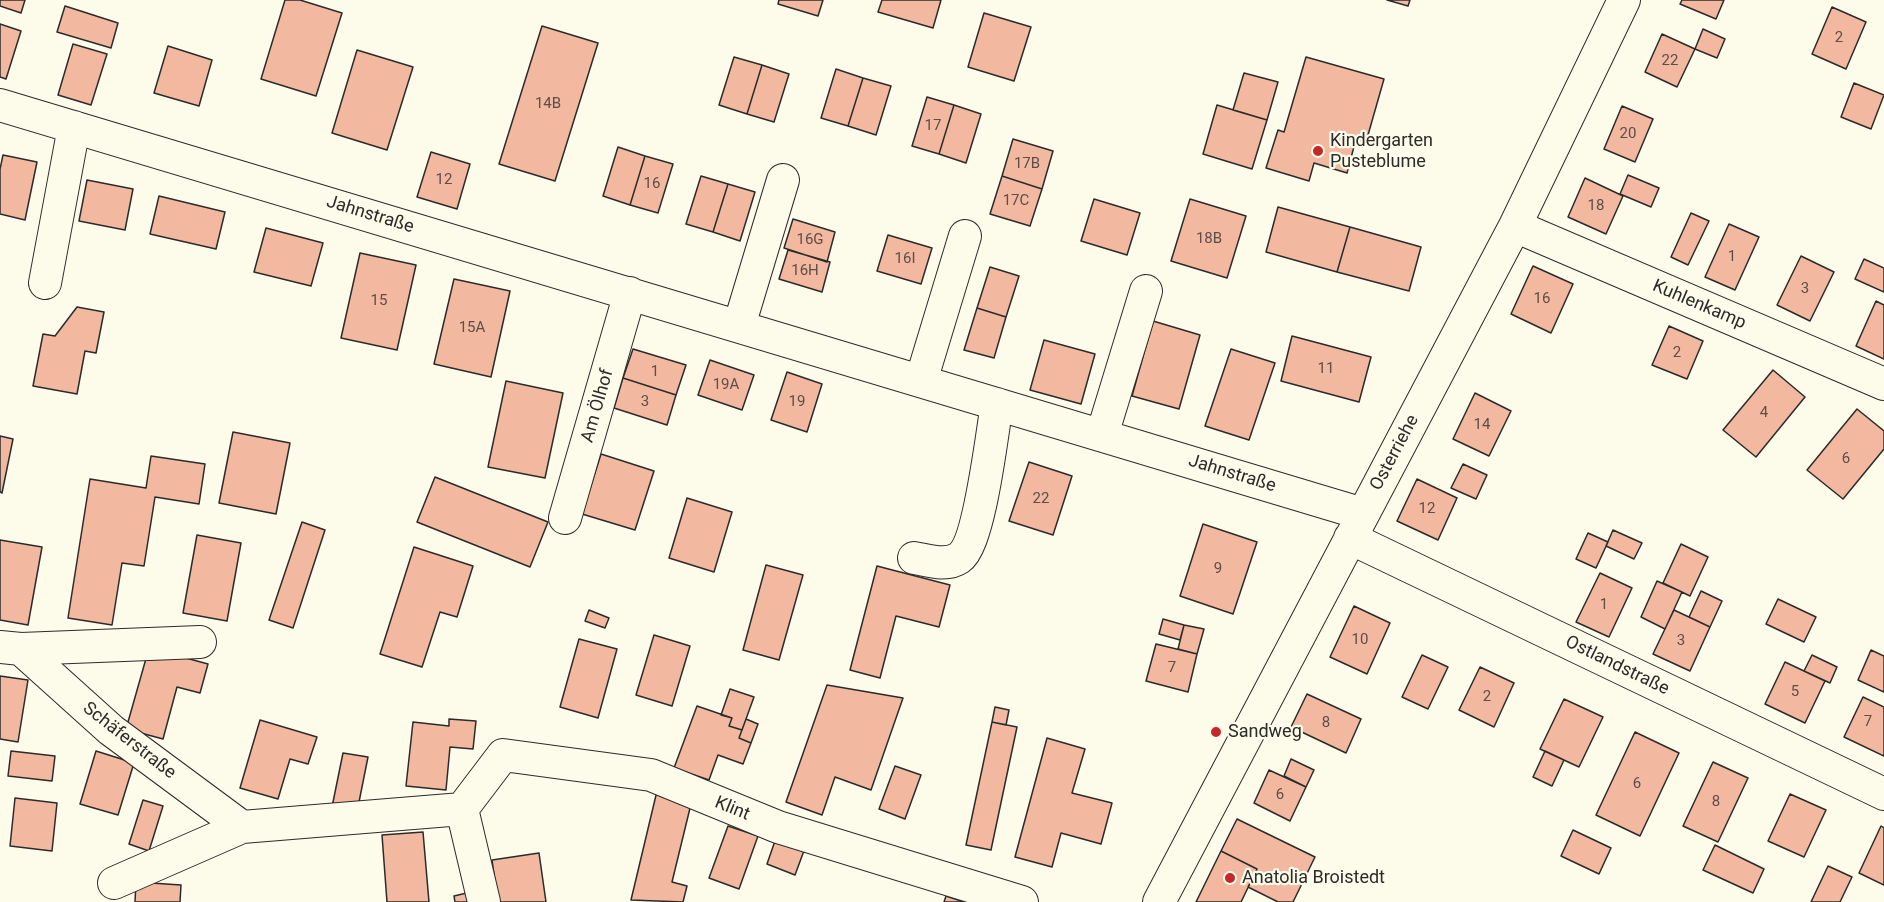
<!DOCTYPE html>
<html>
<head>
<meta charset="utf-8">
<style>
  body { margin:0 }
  canvas { display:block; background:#fdfbea }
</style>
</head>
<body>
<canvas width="1884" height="902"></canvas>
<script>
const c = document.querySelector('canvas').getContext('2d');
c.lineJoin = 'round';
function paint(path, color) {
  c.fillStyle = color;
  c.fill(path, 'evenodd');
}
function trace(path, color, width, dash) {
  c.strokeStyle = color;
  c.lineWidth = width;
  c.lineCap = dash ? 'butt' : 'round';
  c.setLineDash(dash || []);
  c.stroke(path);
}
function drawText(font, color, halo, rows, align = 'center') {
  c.font = font + ' Roboto,sans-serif';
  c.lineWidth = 4.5;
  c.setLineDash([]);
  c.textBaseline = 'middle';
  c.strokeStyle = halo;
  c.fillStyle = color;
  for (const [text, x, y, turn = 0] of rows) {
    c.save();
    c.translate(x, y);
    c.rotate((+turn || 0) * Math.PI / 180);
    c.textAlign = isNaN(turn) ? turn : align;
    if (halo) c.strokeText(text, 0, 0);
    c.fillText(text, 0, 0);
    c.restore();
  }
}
const building = new Path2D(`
  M 0,0 L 25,0 L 21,13 L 0,6 Z
  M 285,0 L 300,0 L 342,13 L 316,96 L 261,79 Z
  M 779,0 L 823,0 L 818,16 L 778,4 Z
  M 882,0 L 941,0 L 933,28 L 878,12 Z
  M 1387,0 L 1410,0 L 1408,6 Z
  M 1682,0 L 1724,0 L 1716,19 L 1680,4 Z
  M 65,6 L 118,23 L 111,48 L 57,32 Z
  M 1832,7 L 1866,22 L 1846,69 L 1812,54 Z
  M 984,13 L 1031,27 L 1014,81 L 968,67 Z
  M 0,24 L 21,31 L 6,79 L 0,77 Z
  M 542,26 L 598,43 L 555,181 L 499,164 Z
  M 1703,29 L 1725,39 L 1717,58 L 1695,49 Z
  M 1662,34 L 1695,49 L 1677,87 L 1645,72 Z
  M 73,44 L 107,54 L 91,105 L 58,95 Z
  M 168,46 L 212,60 L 199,106 L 154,93 Z
  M 357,50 L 413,67 L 387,150 L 332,133 Z
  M 734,57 L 762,65 L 747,114 L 719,105 Z
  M 1306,57 L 1384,79 L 1366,142 L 1356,139 L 1347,173 L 1314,163 L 1309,181 L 1266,168 L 1278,130 L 1284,132 Z
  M 762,65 L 789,74 L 774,122 L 747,114 Z
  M 836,69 L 863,78 L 848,126 L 821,118 Z
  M 1244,73 L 1278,82 L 1267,120 L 1233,110 Z
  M 863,78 L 891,86 L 876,135 L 848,126 Z
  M 1854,83 L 1884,95 L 1871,129 L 1841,117 Z
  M 927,97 L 954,105 L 939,154 L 912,146 Z
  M 954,105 L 981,114 L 966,163 L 939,154 Z
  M 1217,105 L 1267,120 L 1252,169 L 1203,154 Z
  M 1622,106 L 1653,119 L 1635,162 L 1604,149 Z
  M 1013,139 L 1053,151 L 1042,189 L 1002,176 Z
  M 618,147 L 645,156 L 630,205 L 603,196 Z
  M 431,152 L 470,164 L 457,209 L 417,197 Z
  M 3,155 L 37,162 L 25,220 L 0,214 L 0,169 Z
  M 645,156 L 673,164 L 658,213 L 630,205 Z
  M 1628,175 L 1659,188 L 1651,207 L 1620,194 Z
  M 701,176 L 728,184 L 713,232 L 686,224 Z
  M 1002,176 L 1042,189 L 1030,226 L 990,214 Z
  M 1585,178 L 1623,196 L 1606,234 L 1568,217 Z
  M 87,180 L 133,189 L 125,230 L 79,221 Z
  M 728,184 L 755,192 L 740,241 L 713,232 Z
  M 159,196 L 225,212 L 216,249 L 150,234 Z
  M 1094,199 L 1140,213 L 1127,255 L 1081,241 Z
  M 1190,199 L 1246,216 L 1227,278 L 1171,261 Z
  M 1278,207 L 1350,227 L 1337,272 L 1266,252 Z
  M 1691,213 L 1709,221 L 1688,265 L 1671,257 Z
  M 793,219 L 835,232 L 827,262 L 784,248 Z
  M 1729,224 L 1759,237 L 1735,290 L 1705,277 Z
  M 1350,227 L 1421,247 L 1409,291 L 1337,272 Z
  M 266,228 L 323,243 L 311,286 L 254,272 Z
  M 888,235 L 932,248 L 921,284 L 877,271 Z
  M 788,250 L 830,262 L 822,292 L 779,279 Z
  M 360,253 L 416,265 L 397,350 L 341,338 Z
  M 1801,256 L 1834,272 L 1810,321 L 1777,305 Z
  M 1864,259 L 1884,268 L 1884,292 L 1855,279 Z
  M 1533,266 L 1573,284 L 1551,333 L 1511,314 Z
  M 990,267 L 1019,276 L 1006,317 L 977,308 Z
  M 454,279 L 510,291 L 491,377 L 434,364 Z
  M 1876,301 L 1884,305 L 1884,359 L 1856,346 Z
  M 77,307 L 104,312 L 96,353 L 85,351 L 77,394 L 33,386 L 43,334 L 55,336 Z
  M 977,308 L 1006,317 L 994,358 L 964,350 Z
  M 1153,321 L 1200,335 L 1179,409 L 1132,396 Z
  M 1669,326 L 1703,341 L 1687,379 L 1652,365 Z
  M 1292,336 L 1371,357 L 1359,402 L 1281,381 Z
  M 1044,340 L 1095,354 L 1081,404 L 1030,390 Z
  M 633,349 L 686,365 L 676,395 L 623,378 Z
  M 1231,349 L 1275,363 L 1249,440 L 1205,426 Z
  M 710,360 L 754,375 L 742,410 L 698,395 Z
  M 1773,370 L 1805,397 L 1756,457 L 1723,430 Z
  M 787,372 L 822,384 L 807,432 L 771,420 Z
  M 623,378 L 676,395 L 667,425 L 614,408 Z
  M 506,381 L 563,393 L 545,478 L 488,467 Z
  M 1475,393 L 1511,411 L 1489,456 L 1453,439 Z
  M 1857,409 L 1884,431 L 1884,449 L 1843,499 L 1807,470 Z
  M 233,432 L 290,443 L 276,514 L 219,503 Z
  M 0,436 L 13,439 L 2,493 L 0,492 Z
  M 601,454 L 654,471 L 635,530 L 582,514 Z
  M 151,456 L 205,464 L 199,504 L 155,497 L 144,566 L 122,563 L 112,625 L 68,618 L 90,479 L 146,488 Z
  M 1029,462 L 1072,476 L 1053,535 L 1009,521 Z
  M 1463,464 L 1487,475 L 1476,499 L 1451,488 Z
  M 435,477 L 548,522 L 530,567 L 417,522 Z
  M 1417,479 L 1457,498 L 1438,540 L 1397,521 Z
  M 687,498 L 732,512 L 714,572 L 669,558 Z
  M 302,522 L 325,530 L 293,628 L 269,620 Z
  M 1203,524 L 1257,542 L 1233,614 L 1180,596 Z
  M 1613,530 L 1642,543 L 1634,559 L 1606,546 Z
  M 1588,533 L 1608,542 L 1596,568 L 1576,559 Z
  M 197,535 L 241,543 L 227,621 L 183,613 Z
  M 0,540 L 42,547 L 28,625 L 0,620 Z
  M 1681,544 L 1708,557 L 1690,596 L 1663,583 Z
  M 414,547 L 473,566 L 457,617 L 440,612 L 422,667 L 380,654 Z
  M 766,565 L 803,575 L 779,660 L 743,650 Z
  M 877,566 L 950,585 L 939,627 L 896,616 L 880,678 L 850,670 Z
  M 1600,573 L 1632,588 L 1609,637 L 1576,622 Z
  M 1657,581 L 1682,592 L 1665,629 L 1641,617 Z
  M 1701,591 L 1722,601 L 1710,627 L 1689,617 Z
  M 1778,599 L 1816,617 L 1804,642 L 1766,624 Z
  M 1354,606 L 1390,623 L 1367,674 L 1330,657 Z
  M 589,610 L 609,618 L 605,628 L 585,621 Z
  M 1674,610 L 1710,627 L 1690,671 L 1653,654 Z
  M 1163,619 L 1184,625 L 1180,640 L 1159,634 Z
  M 1184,625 L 1204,629 L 1197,654 L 1178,649 Z
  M 654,635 L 690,646 L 672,706 L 636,695 Z
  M 579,639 L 617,649 L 598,718 L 560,707 Z
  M 1156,644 L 1197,654 L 1188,692 L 1146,681 Z
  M 149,648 L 208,664 L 200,693 L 177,687 L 163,739 L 126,729 Z
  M 1871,650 L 1884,656 L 1884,692 L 1858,680 Z
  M 1422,655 L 1448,667 L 1428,709 L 1402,697 Z
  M 1812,655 L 1837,667 L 1830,683 L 1804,671 Z
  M 1785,662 L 1825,681 L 1805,723 L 1765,704 Z
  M 1480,667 L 1514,683 L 1494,727 L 1459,710 Z
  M 0,676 L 28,680 L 18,742 L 0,739 Z
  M 827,685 L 903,698 L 871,790 L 835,777 L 822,815 L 786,802 Z
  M 730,689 L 754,697 L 742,730 L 729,726 L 732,718 L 721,715 Z
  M 1307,694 L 1361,719 L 1346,753 L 1291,727 Z
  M 1863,697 L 1884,707 L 1884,756 L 1844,737 Z
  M 1564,699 L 1603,717 L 1579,767 L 1540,749 Z
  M 697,706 L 732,718 L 729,726 L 742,730 L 739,738 L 751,743 L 743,764 L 718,755 L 709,780 L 674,768 Z
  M 995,707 L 1009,710 L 1006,725 L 992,722 Z
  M 449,719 L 476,721 L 473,749 L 450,747 L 446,790 L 406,786 L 413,722 L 449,726 Z
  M 746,719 L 758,724 L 751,743 L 739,738 Z
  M 260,720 L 317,737 L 308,764 L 290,759 L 278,799 L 240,788 Z
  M 992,722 L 1017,727 L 991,850 L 966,845 Z
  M 1635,732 L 1679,753 L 1640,836 L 1596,815 Z
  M 1047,738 L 1085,749 L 1072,793 L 1112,803 L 1101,844 L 1061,833 L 1052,867 L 1015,857 Z
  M 11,751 L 55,756 L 52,781 L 8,776 Z
  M 96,751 L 134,763 L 118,815 L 80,804 Z
  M 1545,751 L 1564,760 L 1552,786 L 1533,777 Z
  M 343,753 L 368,757 L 357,812 L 332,807 Z
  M 1291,759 L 1314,770 L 1306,787 L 1284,776 Z
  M 1713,762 L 1748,778 L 1718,842 L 1683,826 Z
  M 895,766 L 921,775 L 905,819 L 879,809 Z
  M 1269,770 L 1306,787 L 1290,821 L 1254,803 Z
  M 657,791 L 691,804 L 672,882 L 687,886 L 683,902 L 631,900 Z
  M 1790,794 L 1826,810 L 1804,857 L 1768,841 Z
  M 15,798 L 57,803 L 52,851 L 10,846 Z
  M 143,800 L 163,806 L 149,851 L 129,844 Z
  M 1237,819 L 1315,857 L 1293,902 L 1278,902 L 1248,887 L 1257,869 L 1221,851 Z
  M 728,826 L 758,836 L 739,889 L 709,878 Z
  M 1881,826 L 1884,828 L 1884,885 L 1859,873 Z
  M 1573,830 L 1611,848 L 1599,874 L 1561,856 Z
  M 423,832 L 429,902 L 387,902 L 382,835 Z
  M 776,838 L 805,848 L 795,875 L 767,864 Z
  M 1715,845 L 1764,869 L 1753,893 L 1703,870 Z
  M 1221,851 L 1257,869 L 1241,902 L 1196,902 Z
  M 539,853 L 546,902 L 498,902 L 492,860 Z
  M 1828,866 L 1852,877 L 1840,902 L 1811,902 Z
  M 136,882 L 181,885 L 180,902 L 135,902 Z
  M 475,891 L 477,902 L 455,902 L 454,896 Z
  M 946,896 L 964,902 L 944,902 Z`);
const minor = new Path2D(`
  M 0,105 L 1363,514
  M 1515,226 L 1884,384
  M 45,283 L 74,127
  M 739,326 L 783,180
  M 921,381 L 965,236
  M 1102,435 L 1146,291
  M 565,518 L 630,293
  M 1350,538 L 1884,794
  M 914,558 C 927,560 946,567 959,558 C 980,544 992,432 997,404
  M 0,647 L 21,649 L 111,730 L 242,827 L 462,809
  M 21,649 L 200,642
  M 462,809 L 503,755 L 651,775 L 778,827 L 1022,902
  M 462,809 L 484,902
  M 114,883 L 242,827
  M 1159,902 L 1515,226 L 1624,0`);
const markers = [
  [1318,151,6,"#c62828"],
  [1216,732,6,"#c62828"],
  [1230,878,6,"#c62828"]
];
const numberNames = [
  ["2",1839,38],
  ["22",1670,61],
  ["14B",548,104],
  ["17",933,126],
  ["20",1628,134],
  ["17B",1027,164],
  ["12",444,180],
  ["16",652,184],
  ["17C",1016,201],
  ["18",1596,206],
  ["18B",1209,239],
  ["16G",810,240],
  ["1",1732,257],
  ["16I",905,259],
  ["16H",805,271],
  ["3",1805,289],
  ["16",1542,299],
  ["15",379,301],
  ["15A",472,328],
  ["2",1677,353],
  ["11",1326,369],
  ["1",655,372],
  ["19A",726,385],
  ["3",645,402],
  ["19",797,402],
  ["4",1764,413],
  ["14",1482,425],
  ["6",1846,459],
  ["22",1041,499],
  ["12",1427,509],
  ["9",1218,569],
  ["1",1604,605],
  ["10",1360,640],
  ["3",1681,641],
  ["7",1172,668],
  ["5",1795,692],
  ["2",1487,697],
  ["7",1868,722],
  ["8",1326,723],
  ["6",1637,784],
  ["6",1280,795],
  ["8",1716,802]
];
const poiNames = [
  ["Kindergarten",1330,141],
  ["Pusteblume",1330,162],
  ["Sandweg",1228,732],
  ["Anatolia Broistedt",1242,878]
];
const streetNames = [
  ["Jahnstraße",370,215,17],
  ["Kuhlenkamp",1699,305,23],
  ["Am Ölhof",598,406,-74],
  ["Osterriehe",1395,453,-62],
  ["Jahnstraße",1232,474,17],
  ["Ostlandstraße",1617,666,26],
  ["Schäferstraße",129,741,38],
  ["Klint",732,809,22]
];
paint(building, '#f2b8a0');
trace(building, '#2b2b2b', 1.5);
trace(minor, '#2b2b2b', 34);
trace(minor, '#fdfbea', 32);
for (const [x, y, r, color] of markers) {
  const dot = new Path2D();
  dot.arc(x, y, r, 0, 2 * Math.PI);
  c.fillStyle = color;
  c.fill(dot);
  trace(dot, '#fdfbea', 2);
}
drawText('15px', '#5d4e48', null, numberNames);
drawText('18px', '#2b2b2b', '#fdfbea', poiNames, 'left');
drawText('18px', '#2b2b2b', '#fdfbea', streetNames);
</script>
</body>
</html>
